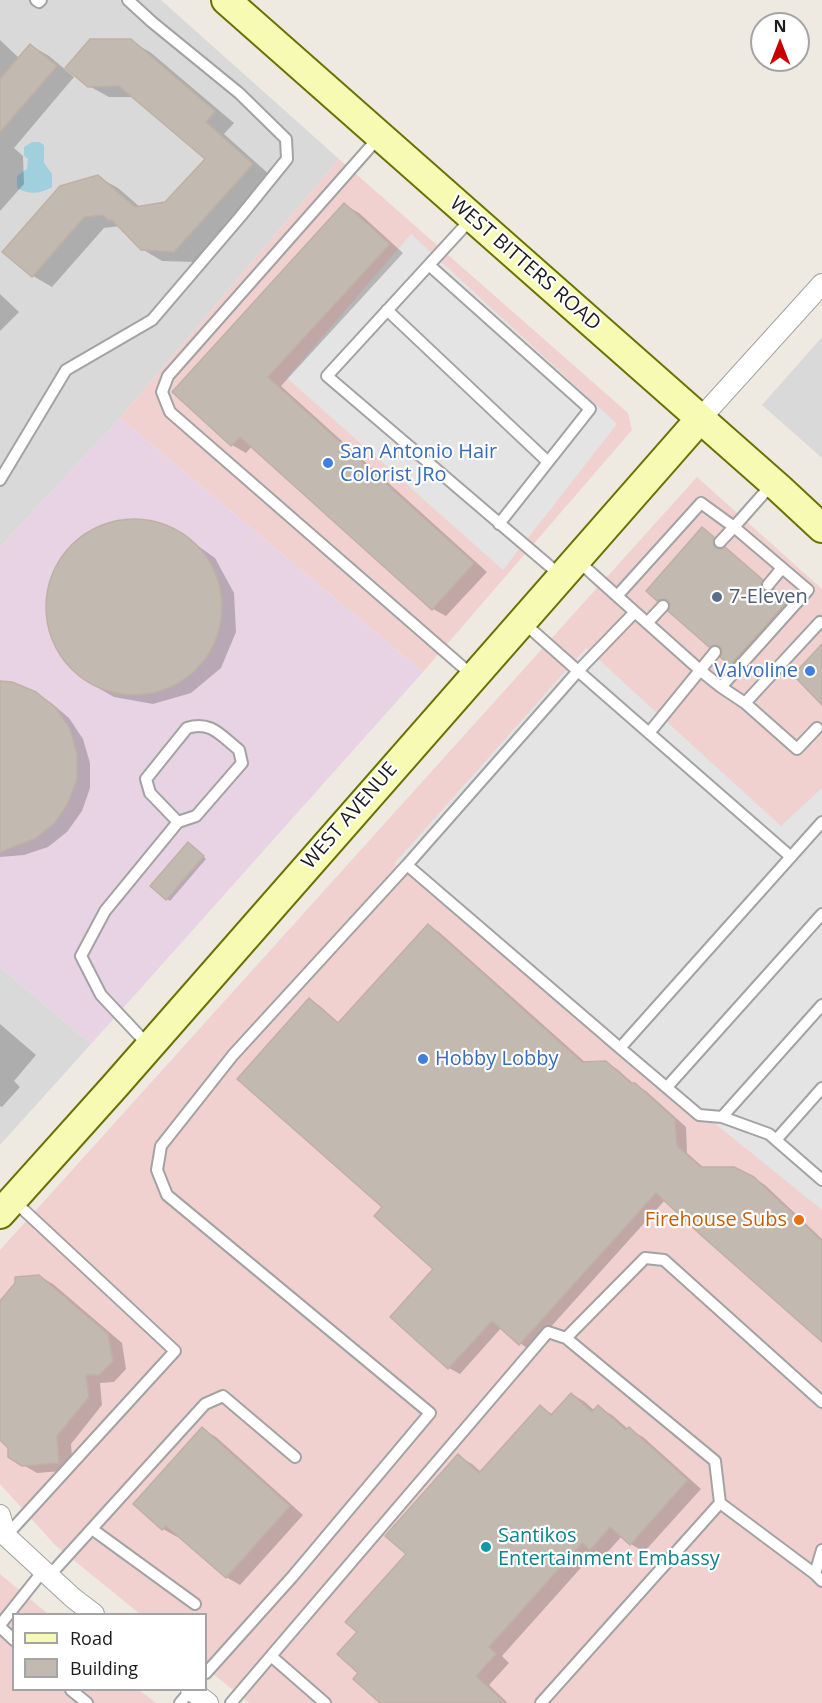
<!DOCTYPE html>
<html>
<head>
<meta charset="utf-8">
<style>
  body { margin:0 }
  #map { position:relative; width:822px; height:1703px; overflow:hidden; background:#eeeae1; font-family:"Open Sans",sans-serif }
  canvas { display:block }
  .legend { position:absolute; left:12px; top:1613px; width:195px; height:78px; box-sizing:border-box; background:#fff; border:2px solid #a4a4a4; margin:0; padding:8px 10px; list-style:none; font-size:18px; color:#1c1c1c }
  .legend li { display:flex; align-items:center; gap:12px; height:30px }
  .legend b { width:30px; border:2px solid #a4a4a4 }
  .north { position:absolute; left:750px; top:12px; width:60px; height:60px; box-sizing:border-box; background:#fff; border:2px solid #a4a4a4; border-radius:50%; rotate:0deg; font-size:16px; font-weight:700; line-height:24px; text-align:center; color:#1c1c1c }
  .north::after { content:''; display:block; margin:auto; width:21px; height:27px; background:#c80100; clip-path:polygon(50% 0,100% 100%,50% 72%,0 100%) }
</style>
</head>
<body>
<div id="map">
<canvas width="822" height="1703"></canvas>
<ul class="legend">
<li><b style="height:8px;background:#f6fab3"></b>Road</li>
<li><b style="height:16px;background:#c2b9b1"></b>Building</li>
</ul>
<div class="north">N</div>
</div>
<script>
const c = document.querySelector('canvas').getContext('2d');
c.lineJoin = 'round';
function paint(path, color) {
  c.fillStyle = color;
  c.fill(path, 'evenodd');
}
function trace(path, color, width, dash) {
  c.strokeStyle = color;
  c.lineWidth = width;
  c.lineCap = dash ? 'butt' : 'round';
  c.setLineDash(dash || []);
  c.stroke(path);
}
function drawText(font, color, halo, rows, align = 'center') {
  c.font = font + ' "Open Sans",sans-serif';
  c.lineWidth = 4.5;
  c.setLineDash([]);
  c.textBaseline = 'middle';
  c.strokeStyle = halo;
  c.fillStyle = color;
  for (const [text, x, y, turn = 0] of rows) {
    c.save();
    c.translate(x, y);
    c.rotate((+turn || 0) * Math.PI / 180);
    c.textAlign = isNaN(turn) ? turn : align;
    if (halo) c.strokeText(text, 0, 0);
    c.fillText(text, 0, 0);
    c.restore();
  }
}
const residential = new Path2D(`
  M 0,0 L 161,0 L 339,159 L 120,418 L 0,547 Z
  M 822,337 L 822,458 L 762,405 Z
  M 0,967 L 91,1044 L 0,1145 Z`);
const commercial = new Path2D(`
  M 339,159 L 628,413 L 632,430 L 423,672 L 120,418 Z
  M 697,477 L 822,589 L 822,1703 L 249,1703 L 206,1668 L 206,1614 L 140,1614 L 55,1545 L 0,1484 L 0,1250 Z
  M 0,1574 L 48,1614 L 14,1614 L 14,1690 L 139,1690 L 156,1703 L 0,1703 Z`);
const industrial = new Path2D(`
  M 120,418 L 423,672 L 91,1044 L 0,967 L 0,547 Z`);
const parking = new Path2D(`
  M 411,234 L 617,424 L 503,570 L 287,378 Z
  M 586,648 L 781,826 L 822,788 L 822,1210 L 394,864 Z`);
const water = new Path2D(`
  M 32,142 L 39,142 L 44,145 L 44,163 L 52,174 L 52,187 C 41,194 28,195 17,188 L 17,176 L 27,169 L 28,159 L 24,156 L 24,147 Z`);
const shadow = new Path2D(`
  M 0,40 L 19,58 L 30,45 L 49,56 L 74,77 L 14,148 L 23,156 L 24,184 L 0,211 Z
  M 130,41 L 150,52 L 234,123 L 224,134 L 271,176 L 194,262 L 162,261 L 142,249 L 120,226 L 104,228 L 52,287 L 33,276 L 98,177 L 118,188 L 140,207 L 166,204 L 207,159 L 134,97 L 109,97 L 89,86 Z
  M 345,205 L 359,213 L 403,253 L 281,386 L 487,572 L 446,616 L 433,609 L 252,446 L 246,453 L 232,445 L 174,392 Z
  M 0,294 L 19,312 L 0,331 Z
  M 130,520 L 169,527 L 183,535 L 215,558 L 234,593 L 236,632 L 221,668 L 191,693 L 153,704 L 114,697 L 100,689 L 68,665 L 49,631 L 47,592 L 62,556 L 92,530 Z
  M 705,531 L 717,540 L 715,546 L 717,550 L 729,551 L 765,582 L 763,587 L 765,593 L 777,593 L 790,604 L 734,666 L 722,657 L 724,653 L 720,645 L 713,648 L 710,646 L 670,600 L 665,599 L 661,602 L 658,600 Z
  M 0,683 L 35,694 L 50,702 L 69,718 L 83,739 L 90,763 L 90,788 L 82,811 L 67,832 L 48,847 L 24,855 L 0,857 Z
  M 191,846 L 206,859 L 170,901 L 167,899 Z
  M 428,926 L 439,932 L 586,1063 L 605,1062 L 617,1069 L 635,1085 L 646,1091 L 686,1127 L 687,1153 L 704,1168 L 753,1178 L 765,1185 L 822,1239 L 822,1340 L 665,1200 L 530,1350 L 520,1343 L 502,1327 L 460,1374 L 449,1368 L 392,1317 L 435,1268 L 384,1207 L 310,1000 L 320,1006 L 340,1024 Z
  M 0,1024 L 36,1055 L 14,1081 L 20,1087 L 2,1107 L 0,1106 Z
  M 39,1276 L 53,1284 L 122,1343 L 126,1369 L 114,1382 L 100,1383 L 102,1405 L 71,1444 L 73,1470 L 37,1473 L 23,1465 L 0,1438 L 0,1303 Z
  M 572,1394 L 585,1402 L 595,1411 L 598,1407 L 612,1415 L 628,1429 L 643,1437 L 701,1489 L 644,1552 L 631,1544 L 622,1536 L 604,1556 L 596,1551 L 502,1656 L 509,1663 L 489,1685 L 508,1703 L 383,1703 L 360,1672 L 359,1632 L 408,1554 L 458,1456 L 472,1464 L 481,1472 L 540,1407 L 554,1415 Z
  M 202,1429 L 216,1437 L 303,1515 L 240,1585 L 226,1577 L 179,1535 L 177,1537 L 163,1529 L 135,1504 Z`);
const building = new Path2D(`
  M 90,39 L 131,39 L 215,111 L 206,122 L 253,164 L 174,252 L 141,250 L 111,219 L 110,221 L 103,215 L 84,217 L 32,277 L 2,252 L 60,186 L 98,175 L 135,207 L 165,202 L 205,159 L 119,86 L 88,87 L 65,68 Z
  M 30,44 L 57,66 L 0,132 L 0,79 Z
  M 344,203 L 390,244 L 268,377 L 474,563 L 432,610 L 240,437 L 231,446 L 172,392 Z
  M46 607a88 88 0 1 1 176 0a88 88 0 1 1-176 0Z
  M 702,527 L 714,537 L 713,544 L 715,548 L 722,549 L 725,547 L 763,580 L 761,584 L 763,590 L 767,592 L 774,589 L 788,601 L 730,665 L 720,657 L 722,653 L 720,647 L 716,645 L 709,647 L 668,611 L 670,604 L 668,600 L 661,599 L 657,601 L 646,591 Z
  M 822,644 L 822,705 L 793,675 Z
  M 0,681 L 12,682 L 36,692 L 56,708 L 70,729 L 77,754 L 77,779 L 68,803 L 54,824 L 34,839 L 0,852 Z
  M 188,842 L 204,856 L 166,900 L 150,886 Z
  M 428,924 L 582,1062 L 606,1061 L 631,1083 L 635,1083 L 675,1119 L 677,1146 L 701,1167 L 734,1167 L 754,1177 L 822,1241 L 822,1342 L 702,1236 L 656,1193 L 519,1345 L 492,1321 L 448,1369 L 390,1317 L 433,1269 L 374,1216 L 382,1207 L 237,1079 L 309,998 L 338,1023 Z
  M 39,1275 L 108,1334 L 113,1361 L 99,1375 L 86,1375 L 89,1397 L 57,1436 L 59,1463 L 22,1466 L 8,1457 L 8,1448 L 0,1440 L 0,1301 L 15,1283 L 15,1277 Z
  M 571,1393 L 592,1412 L 598,1405 L 626,1430 L 629,1427 L 688,1480 L 630,1545 L 610,1527 L 590,1550 L 582,1543 L 489,1647 L 496,1654 L 476,1676 L 506,1703 L 380,1703 L 353,1679 L 358,1673 L 337,1654 L 357,1632 L 345,1622 L 406,1554 L 385,1536 L 458,1454 L 479,1473 L 540,1405 L 551,1415 Z
  M 202,1427 L 290,1506 L 226,1578 L 166,1526 L 162,1530 L 133,1504 Z`);
const service = new Path2D(`
  M 36,0 L 39,2 L 41,0
  M 379,137 L 168,376 L 162,392 L 170,412 L 473,676
  M 472,218 L 327,376 L 560,575
  M 429,265 L 590,409 L 499,524
  M 387,310 L 548,462
  M 0,480 L 66,370 L 152,320 L 240,217 L 287,159 L 286,139 L 239,93 L 152,22 L 128,0
  M 720,542 L 734,527 L 808,590 L 721,687 L 701,671 L 617,596 L 701,503 L 734,527 L 773,483
  M 577,560 L 617,596
  M 768,585 L 782,568
  M 635,612 L 578,671 L 791,857
  M 524,623 L 578,671 L 407,865 L 620,1048 L 822,822
  M 647,623 L 663,606
  M 721,687 L 745,703
  M 817,728 L 797,749 L 745,703 L 820,622 L 822,623
  M 649,733 L 715,652
  M 149,1046 L 101,995 L 81,956 L 105,911 L 178,822 L 196,816 L 242,763 L 239,750 C 221,736 211,720 187,728 L 146,779 L 150,793 L 178,822
  M 620,1048 L 699,1115 L 722,1117 L 769,1134 L 822,1180
  M 667,1087 L 822,914
  M 722,1117 L 822,1005
  M 776,1140 L 822,1088
  M 720,1503 L 815,1574
  M 92,1529 L 195,1604
  M 6,1536 L 175,1351 L 13,1200
  M 822,1550 L 815,1574 L 822,1581
  M 49,1576 L 205,1404 L 223,1396 L 295,1457
  M 0,1625 L 43,1571
  M 0,1627 L 14,1640
  M 271,1656 L 548,1332 L 566,1338
  M 206,1673 L 293,1576 L 430,1413 L 167,1195 L 157,1170 L 161,1146 L 233,1055 L 407,865
  M 71,1690 L 87,1703
  M 180,1703 L 191,1690
  M 231,1703 L 271,1656 L 325,1703
  M 541,1703 L 720,1503 L 715,1461 L 566,1338 L 645,1258 L 664,1260 L 822,1402`);
const minor = new Path2D(`
  M 700,419 L 822,284
  M 0,1515 L 6,1536 L 73,1598 L 94,1614
  M 191,1690 L 208,1703`);
const secondary = new Path2D(`
  M 226,0 L 780,489 L 822,528
  M 0,1214 L 114,1087 L 700,419`);
const markers = [
  [328,463,6,"#3f7fe0"],
  [717,597,6,"#5c6f8a"],
  [810,671,6,"#3f7fe0"],
  [423,1059,6,"#3f7fe0"],
  [799,1220,6,"#e8710a"],
  [486,1547,6,"#0f9aa8"]
];
const streetNames = [
  ["WEST BITTERS ROAD",525,264,41],
  ["WEST AVENUE",350,816,-49]
];
const shopNames = [
  ["San Antonio Hair",340,452],
  ["Colorist JRo",340,475],
  ["Valvoline",798,671,"right"],
  ["Hobby Lobby",435,1059]
];
const serviceNames = [
  ["7-Eleven",729,597]
];
const foodNames = [
  ["Firehouse Subs",787,1220]
];
const cultureNames = [
  ["Santikos",498,1536],
  ["Entertainment Embassy",498,1559]
];
paint(residential, '#dad9d9');
paint(commercial, '#f0d1d0');
paint(industrial, '#e7d3e3');
paint(parking, '#e4e4e4');
paint(water, '#a0cfdd');
paint(shadow, '#0003');
paint(building, '#c2b9b1');
trace(building, '#c0b0a3', 1.5);
trace(service, '#a3a3a3', 14);
trace(minor, '#a3a3a3', 22);
trace(secondary, '#677402', 32);
trace(service, '#fff', 10);
trace(minor, '#fff', 20);
trace(secondary, '#f6fab3', 28);
for (const [x, y, r, color] of markers) {
  const dot = new Path2D();
  dot.arc(x, y, r, 0, 2 * Math.PI);
  c.fillStyle = color;
  c.fill(dot);
  trace(dot, '#fff', 2);
}
drawText('20px', '#1c1c1c', '#fff', streetNames);
drawText('20px', '#366cbe', '#fff', shopNames, 'left');
drawText('20px', '#4e5e75', '#fff', serviceNames, 'left');
drawText('20px', '#c56008', '#fff', foodNames, 'right');
drawText('20px', '#0d838f', '#fff', cultureNames, 'left');
</script>
</body>
</html>
